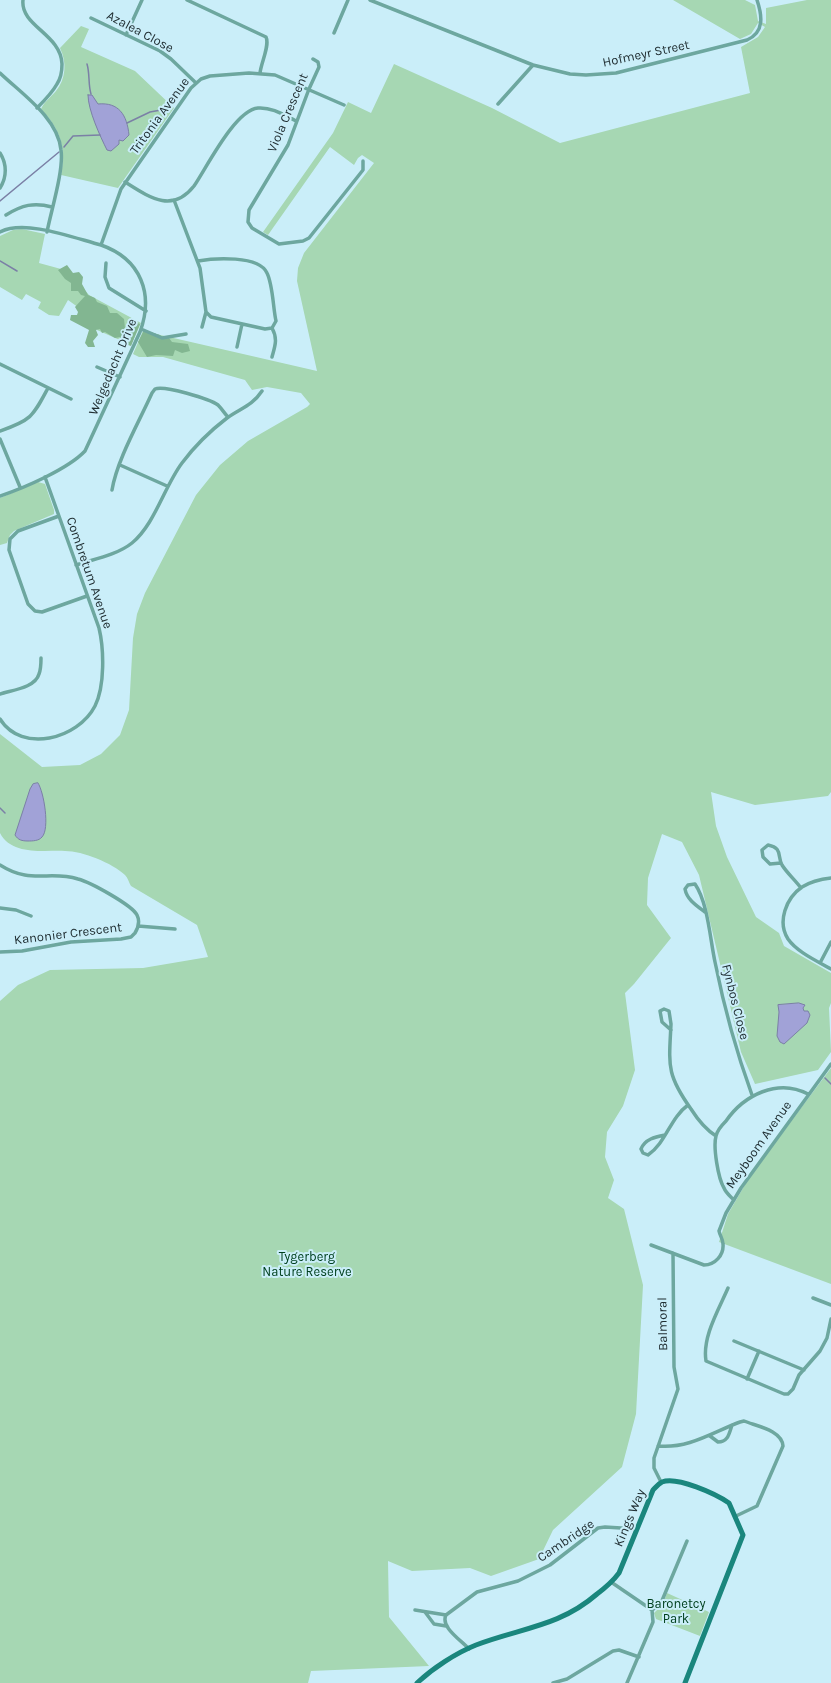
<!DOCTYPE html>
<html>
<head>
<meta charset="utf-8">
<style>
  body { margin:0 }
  canvas { display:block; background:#caeef9 }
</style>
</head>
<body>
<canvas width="831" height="1683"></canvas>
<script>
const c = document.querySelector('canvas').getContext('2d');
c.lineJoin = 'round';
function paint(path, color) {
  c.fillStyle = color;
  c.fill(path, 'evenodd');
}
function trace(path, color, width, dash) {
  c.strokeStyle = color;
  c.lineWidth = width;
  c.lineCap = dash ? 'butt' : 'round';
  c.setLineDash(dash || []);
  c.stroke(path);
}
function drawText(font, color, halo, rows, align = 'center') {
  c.font = font + ' Karla,sans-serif';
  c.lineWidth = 4;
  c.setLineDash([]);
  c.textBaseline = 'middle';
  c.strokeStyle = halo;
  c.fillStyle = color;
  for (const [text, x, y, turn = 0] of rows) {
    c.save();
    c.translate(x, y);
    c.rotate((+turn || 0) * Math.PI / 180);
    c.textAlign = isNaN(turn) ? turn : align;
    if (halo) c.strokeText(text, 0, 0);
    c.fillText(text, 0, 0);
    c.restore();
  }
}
const green = new Path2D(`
  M 673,0 L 745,0 L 755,5 L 758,21 L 766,24 L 766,8 L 807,0 L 831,0 L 831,792 L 828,796 L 755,805 L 711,792 L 716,826 L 727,857 L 756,917 L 779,933 L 784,946 L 831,973 L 831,1003 L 829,1008 L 831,1052 L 818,1070 L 755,1084 L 741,1052 L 699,875 L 682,842 L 662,834 L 648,878 L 647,905 L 671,938 L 634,984 L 625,993 L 635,1070 L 623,1106 L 607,1132 L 605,1157 L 614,1180 L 608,1198 L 624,1209 L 643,1285 L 636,1414 L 622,1467 L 553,1530 L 539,1559 L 491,1576 L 470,1568 L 412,1571 L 388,1561 L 389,1617 L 429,1666 L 311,1671 L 308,1683 L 0,1683 L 0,1001 L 18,985 L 50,970 L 143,968 L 208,957 L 197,925 L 131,886 C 129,883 128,878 125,875 C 112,863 83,851 65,851 C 44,850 12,856 0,833 L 0,734 L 42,767 L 80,765 L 101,754 L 120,735 L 129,710 L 133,638 L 137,614 L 145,593 L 196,495 L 220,465 L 248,441 L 307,407 L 310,404 L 301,393 L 267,387 L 252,390 L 245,380 L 163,357 L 139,357 L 133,354 L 143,331 L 317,371 L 297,281 L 298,268 L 304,253 L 374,163 L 362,155 L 358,158 L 354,165 L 330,147 L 268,235 L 263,232 L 333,133 L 348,102 L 371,113 L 394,64 L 492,108 L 560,143 L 750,93 L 741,47 L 758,37 L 765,27 L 758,23 L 751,34 L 740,39 Z
  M 81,26 L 89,29 L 81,47 L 135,71 L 174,108 L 118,188 L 61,175 C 65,155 63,138 51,121 C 48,117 44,113 41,109 C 44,102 51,97 56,91 C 66,79 67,62 60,48 Z
  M 22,229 L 45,234 L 39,263 L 72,272 L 72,275 L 89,295 L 141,323 L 131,345 L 97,330 L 100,323 L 68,300 L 59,316 L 49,315 L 38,308 L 41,302 L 26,294 L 22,300 L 0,287 L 0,236 L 13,230 Z
  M 38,482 L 45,484 L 54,510 L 54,514 L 14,531 L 10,535 L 7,543 L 0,545 L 0,498 Z
  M 831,1068 L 831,1284 L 719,1242 L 728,1214 L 750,1176 Z
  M 667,1593 L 709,1612 L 700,1636 L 656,1619 L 654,1613 L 663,1604 Z`);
const forest = new Path2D(`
  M 67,265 L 73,273 L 79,272 L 83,277 L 82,284 L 88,295 L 95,298 L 97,302 L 107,306 L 110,313 L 117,313 L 124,319 L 125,328 L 130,326 L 134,322 L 140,324 L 131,346 L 125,344 L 120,337 L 115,338 L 105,332 L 102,333 L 100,329 L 96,330 L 98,335 L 93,341 L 95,347 L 88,347 L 85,343 L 89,330 L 70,320 L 71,315 L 77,315 L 78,312 L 75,307 L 85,296 L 81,295 L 78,291 L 71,291 L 71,283 L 65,279 L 58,270 Z
  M 144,330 L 160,335 L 164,339 L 169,338 L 172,342 L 188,344 L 190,351 L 182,353 L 175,350 L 173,356 L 156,355 L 147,357 L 138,342 Z`);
const water = new Path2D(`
  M 88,95 L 92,95 L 98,104 C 119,102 127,115 129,135 L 123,141 L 119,140 L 119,144 L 111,151 L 107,150 C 100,136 88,110 88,95 Z
  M 38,783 C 44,792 50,829 42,837 C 39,841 32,841 28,841 C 22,841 18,840 15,835 L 30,789 L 33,784 Z
  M 799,1003 L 805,1005 L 803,1008 L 804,1011 L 808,1011 L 810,1015 L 807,1023 L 784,1044 L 780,1042 L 777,1036 L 779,1012 L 778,1005 Z`);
const stream = new Path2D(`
  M 87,64 C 90,74 88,84 91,94
  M 127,123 L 150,112 L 161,110
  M 64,147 L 73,136 L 100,135
  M 0,201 L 59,152
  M 0,261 L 17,271
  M 0,808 L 5,813
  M 825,1078 L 831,1084`);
const street = new Path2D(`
  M 23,0 C 20,26 61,34 62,64 C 62,71 61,78 57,84 C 52,93 44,101 37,108
  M 187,0 L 266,37 C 270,45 261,63 260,73
  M 370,0 L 533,65 L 570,74 L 586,75 L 616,73 L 747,40 C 765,32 762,15 757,0
  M 91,18 L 160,51 L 171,59 L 196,83
  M 334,33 L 348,0
  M 126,35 L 142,0
  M 313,59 L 318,62 L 319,67 L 309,89 L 288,145 L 249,210 L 248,222 L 252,228 L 279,244 L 303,241 L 309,238 L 363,170 L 363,161
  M 0,73 C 22,94 58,118 61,150 C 64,170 51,211 47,232
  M 498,104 L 533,65
  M 0,153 C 7,164 7,177 0,188
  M 125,182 C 149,197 172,214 194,186 C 207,167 235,110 258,108 C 272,107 284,115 296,121
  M 174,200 L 200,268 L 206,312 L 202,327
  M 6,215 C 22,205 34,202 52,207
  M 0,232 C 25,219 74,238 101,245 C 141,259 154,294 140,332 L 85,451 C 68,469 24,488 0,496
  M 101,245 L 121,189 L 191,88 L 201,79 L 210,76 L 249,73 L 275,75 L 344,105
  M 198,261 C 214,258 259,255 267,273 C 273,285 273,308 276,321 L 272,328 L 265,329 L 211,317 L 206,312
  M 106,263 L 105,277 L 109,288 L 146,311
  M 141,329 L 162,338 L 186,334
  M 237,347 L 242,324
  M 272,357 C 275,346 278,339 272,328
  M 0,364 L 71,399
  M 97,367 L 120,377
  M 0,431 C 32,420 33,416 48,388
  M 0,439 L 20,487
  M 120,465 L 167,486
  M 112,490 C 117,460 139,422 152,393 L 155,389 C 164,385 210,399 218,405 C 222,409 225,414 228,417
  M 59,516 L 18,531 L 10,539 L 9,550 L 28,604 L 35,611 L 42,612 L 87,596
  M 76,565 C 94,559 117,555 132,543 C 155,524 164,487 182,463 C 194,447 210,431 227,418 C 241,408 252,406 262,391
  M 0,694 C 12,690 35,688 39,674 C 41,669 41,663 41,658
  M 0,719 C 22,754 78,739 95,706 C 105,686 104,649 99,628 L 45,477
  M 781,863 L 770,864 L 763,857 L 762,850 L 768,845 C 783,848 777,856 782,865 C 787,873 795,880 801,888
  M 0,865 C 31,885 49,870 78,879 C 90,882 132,905 137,915 C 140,921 138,928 135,933 L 131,937 L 121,939 L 71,942 L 22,951 L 0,952
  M 831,878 C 822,879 810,882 802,887 C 786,898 777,922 788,939 C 797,952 817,961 831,969
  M 0,908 L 16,910 L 31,916
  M 705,912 C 697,906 687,900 685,889 L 688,885 L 695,884 C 708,903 710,939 715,962 C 724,1007 736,1051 752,1095
  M 138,926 L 175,929
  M 820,963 L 831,942
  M 671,1030 L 662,1022 L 660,1011 L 664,1009 L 669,1011 L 671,1024 C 669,1065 666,1074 691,1109 C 698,1120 705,1129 716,1136
  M 665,1135 C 655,1137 645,1139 641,1149 L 643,1153 L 648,1155 C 666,1143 670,1118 688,1105
  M 734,1200 C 730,1196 726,1193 724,1188 C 718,1178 713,1147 716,1136 C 717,1131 722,1125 726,1121 C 744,1095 778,1078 808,1094
  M 651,1245 L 704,1265 C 715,1265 724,1255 723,1244 C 723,1239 720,1236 719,1231 L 726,1213 L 741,1188 L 831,1064
  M 728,1288 C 719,1309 702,1337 706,1361 L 784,1394 L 788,1394 L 793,1389 L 799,1375 L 820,1351 L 827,1338 L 831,1319
  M 813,1298 L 831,1305
  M 734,1341 L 804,1370
  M 747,1379 L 759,1351
  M 710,1436 L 718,1442 C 728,1442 729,1434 732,1425
  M 658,1446 C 689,1449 713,1432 740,1422 L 744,1421 C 756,1426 782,1430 783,1446 L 757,1506 L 736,1516
  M 661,1482 L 654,1468 L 654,1458 L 678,1389 L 674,1367 L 673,1253
  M 611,1582 L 652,1610 L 653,1622 L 627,1683
  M 415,1610 L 446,1615
  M 652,1610 L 661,1603 L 687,1541
  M 425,1612 L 434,1624 L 446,1626
  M 469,1649 C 461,1640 440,1627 446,1615 L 477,1592 L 518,1581 L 550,1565 L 598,1528 L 605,1527 L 637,1529
  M 553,1683 L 567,1679 L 613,1651 L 619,1650 L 639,1657`);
const secondary = new Path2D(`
  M 417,1683 C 433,1668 456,1653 476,1645 C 520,1628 559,1627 597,1594 C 605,1588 613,1581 619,1573 L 653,1490 C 656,1487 658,1484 662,1482 C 677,1476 716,1494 729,1503 L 743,1535 L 685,1683`);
const streetNames = [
  ["Azalea Close",140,32,28],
  ["Hofmeyr Street",646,54,-12],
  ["Viola Crescent",288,113,-67],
  ["Tritonia Avenue",160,116,-54],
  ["Welgedacht Drive",113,367,-67],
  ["Combretum Avenue",89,573,71],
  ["Kanonier Crescent",68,934,-7],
  ["Fynbos Close",735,1002,76],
  ["Meyboom Avenue",759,1145,-55],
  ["Balmoral",663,1324,-91],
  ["Kings Way",630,1518,-67],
  ["Cambridge",566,1541,-34]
];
const parkNames = [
  ["Tygerberg",307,1257],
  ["Nature Reserve",307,1272],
  ["Baronetcy",676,1604],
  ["Park",676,1619]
];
paint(green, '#a6d7b3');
paint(forest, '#82b691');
paint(water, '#a1a2d7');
trace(water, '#7b80a6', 1);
trace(stream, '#7b80a6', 1.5);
trace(street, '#6da79f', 3.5);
trace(secondary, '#1a867d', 5);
drawText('13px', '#212f33', '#caeef9', streetNames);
drawText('13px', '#00401e', '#caeef9', parkNames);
</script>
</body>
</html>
